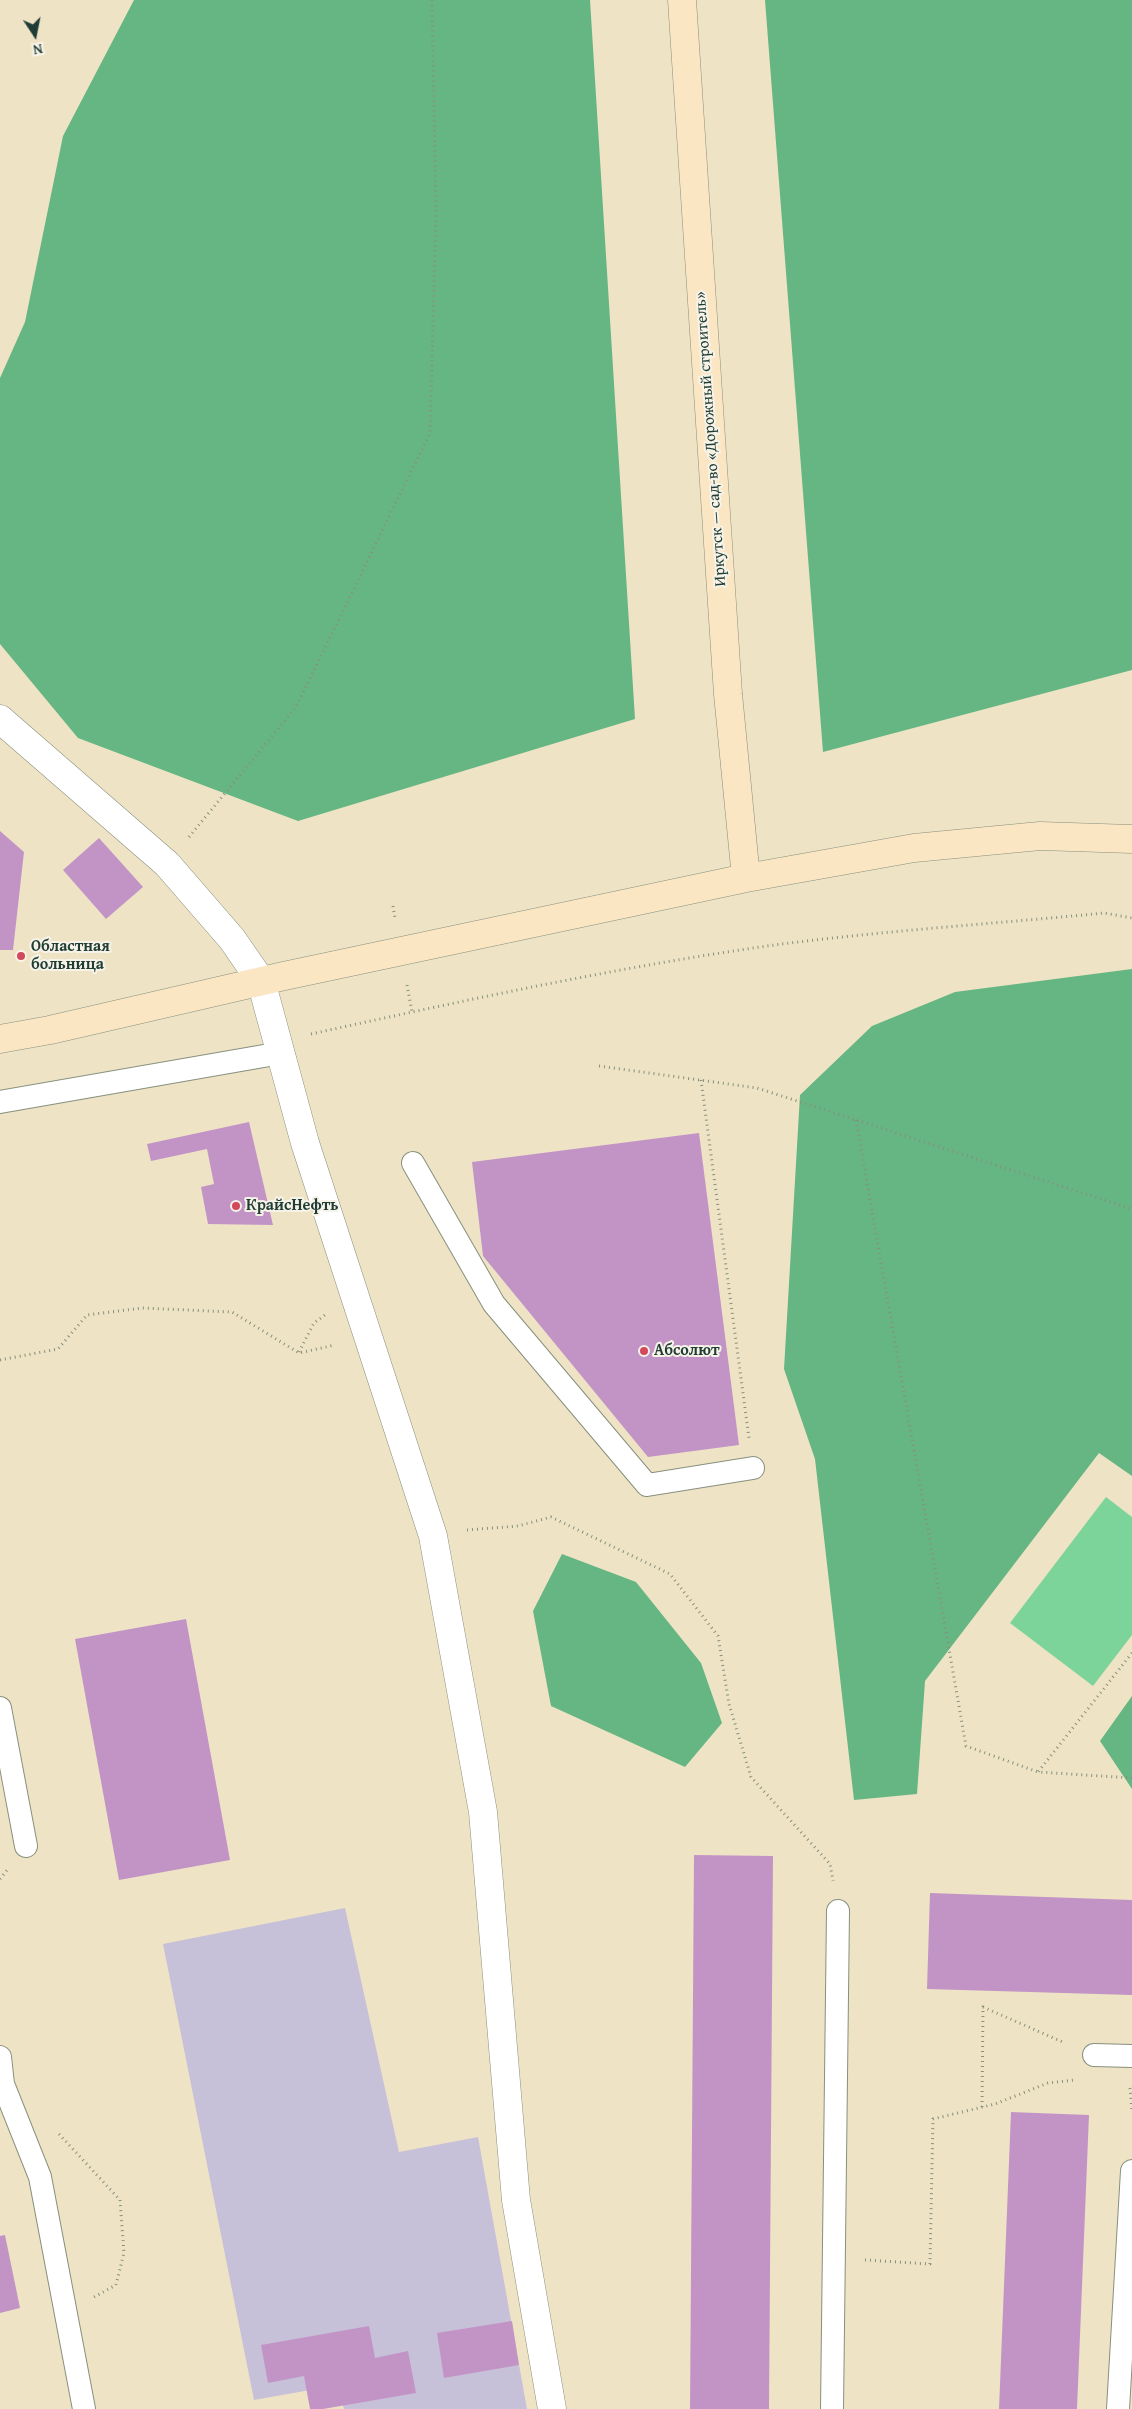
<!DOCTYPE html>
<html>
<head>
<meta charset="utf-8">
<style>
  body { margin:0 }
  #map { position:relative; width:1132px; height:2409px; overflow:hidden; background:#efe3c6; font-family:"Gentium Book Plus",serif }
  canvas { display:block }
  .north { position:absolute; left:10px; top:10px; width:50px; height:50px; -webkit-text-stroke:4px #f7f3e8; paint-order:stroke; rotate:169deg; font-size:14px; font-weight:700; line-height:20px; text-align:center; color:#1f3d34 }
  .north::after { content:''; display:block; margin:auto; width:18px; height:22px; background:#1f3d34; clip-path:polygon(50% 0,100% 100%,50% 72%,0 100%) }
</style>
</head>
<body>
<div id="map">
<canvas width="1132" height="2409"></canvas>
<div class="north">N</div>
</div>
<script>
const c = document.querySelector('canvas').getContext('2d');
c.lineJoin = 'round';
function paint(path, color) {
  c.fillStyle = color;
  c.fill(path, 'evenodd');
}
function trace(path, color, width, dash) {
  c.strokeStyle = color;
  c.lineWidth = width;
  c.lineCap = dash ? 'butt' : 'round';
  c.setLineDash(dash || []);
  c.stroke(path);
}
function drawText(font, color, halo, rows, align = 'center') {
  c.font = font + ' "Gentium Book Plus",serif';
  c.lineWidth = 4;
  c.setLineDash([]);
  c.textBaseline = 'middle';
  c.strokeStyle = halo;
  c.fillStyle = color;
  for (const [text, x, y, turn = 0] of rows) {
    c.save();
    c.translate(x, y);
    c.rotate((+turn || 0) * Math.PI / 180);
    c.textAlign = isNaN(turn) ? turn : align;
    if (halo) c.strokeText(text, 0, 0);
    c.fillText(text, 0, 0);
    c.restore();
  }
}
const industrial = new Path2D(`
  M 345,1908 L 399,2152 L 478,2137 L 527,2409 L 344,2409 L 338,2385 L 254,2400 L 163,1944 Z`);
const green = new Path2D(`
  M 1106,1497 L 1132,1517 L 1132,1635 L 1093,1686 L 1010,1623 Z`);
const forest = new Path2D(`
  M 134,0 L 590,0 L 635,719 L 298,821 L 78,738 L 0,644 L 0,378 L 25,322 L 63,136 Z
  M 765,0 L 1132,0 L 1132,670 L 823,752 Z
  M 1132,969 L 1132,1476 L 1099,1453 L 925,1681 L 917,1794 L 854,1800 L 815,1459 L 784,1369 L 800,1095 L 872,1026 L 955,992 Z
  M 562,1554 L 636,1582 L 701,1663 L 722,1723 L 685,1767 L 551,1706 L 533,1611 Z
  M 1132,1696 L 1132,1789 L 1100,1741 Z`);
const building = new Path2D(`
  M 0,831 L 24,852 L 13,950 L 0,950 Z
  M 99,838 L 143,887 L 106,919 L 63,870 Z
  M 249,1122 L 273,1225 L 208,1224 L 201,1187 L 214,1184 L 207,1149 L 151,1161 L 147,1144 Z
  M 699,1133 L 739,1445 L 648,1457 L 483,1256 L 472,1162 Z
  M 186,1619 L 230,1860 L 119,1880 L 75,1639 Z
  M 694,1855 L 773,1856 L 769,2409 L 690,2409 Z
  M 930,1893 L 1132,1900 L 1132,1995 L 927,1989 Z
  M 1011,2112 L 1089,2115 L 1077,2409 L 999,2409 Z
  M 5,2235 L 20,2308 L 0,2313 L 0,2236 Z
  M 512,2321 L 519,2365 L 444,2378 L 437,2333 Z
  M 369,2326 L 375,2358 L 408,2351 L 416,2393 L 323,2409 L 310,2409 L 304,2376 L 268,2383 L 261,2345 Z`);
const path = new Path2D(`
  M 189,837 L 296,707 L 430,433 L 436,215 L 432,0
  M 393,906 L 395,918
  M 407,985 L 412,1012
  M 311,1034 C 462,1001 613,968 767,946 C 878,931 992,924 1104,913 L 1132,918
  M 599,1066 L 757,1088 L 1132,1209
  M 701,1080 L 749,1438
  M 856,1120 L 966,1746 L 1038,1772
  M 299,1352 L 314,1323 L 325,1315
  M 0,1360 L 58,1349 L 87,1315 L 142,1308 L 232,1312 L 299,1353 L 335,1345
  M 467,1530 L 518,1526 L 551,1517 L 670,1574 L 718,1636 L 729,1704 L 751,1777 L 830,1864 L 833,1881
  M 1132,1653 L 1038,1772 L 1132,1778
  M 0,1879 L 7,1870
  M 1130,2088 L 1132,2110
  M 982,2107 L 983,2007 L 1065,2043
  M 59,2134 L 120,2200 L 124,2253 L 116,2285 L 94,2297
  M 865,2260 L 930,2264 L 933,2119 L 995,2104 L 1048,2083 L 1075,2080`);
const lane = new Path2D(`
  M 0,1102 L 281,1053
  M 413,1163 L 494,1304 L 647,1485 L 753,1468
  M 0,1708 L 26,1846
  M 1094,2055 L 1132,2056
  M 0,2057 L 3,2084 L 40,2177 L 84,2409
  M 832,2409 L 838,1911
  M 1118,2409 L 1132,2171`);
const street = new Path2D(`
  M 0,719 L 167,864 L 232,939 L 261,981 L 305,1143 L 433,1536 L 483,1812 L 516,2200 L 552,2409`);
const secondary = new Path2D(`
  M 682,0 L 728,694 L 746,878
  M 0,1039 L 50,1030 L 284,976 L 746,878 L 914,848 L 1040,836 L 1132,839`);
const markers = [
  [21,956,5,"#d1495b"],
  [236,1206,5,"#d1495b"],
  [644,1351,5,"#d1495b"]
];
const streetNames = [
  ["Иркутск — сад-во «Дорожный строитель»",711,439,-94]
];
const poiNames = [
  ["Областная",31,947],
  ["больница",31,965],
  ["КрайсНефть",246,1206],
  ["Абсолют",654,1351]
];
paint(industrial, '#c7c0d9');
paint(green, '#7cd49a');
paint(forest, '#65b682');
paint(building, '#c294c6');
trace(lane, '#87907d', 24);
trace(street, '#87907d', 29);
trace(secondary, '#87907d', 29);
trace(path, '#87907d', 3, [1, 4]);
trace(lane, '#fff', 22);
trace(street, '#fff', 28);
trace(secondary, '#fbe6c4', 28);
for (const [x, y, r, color] of markers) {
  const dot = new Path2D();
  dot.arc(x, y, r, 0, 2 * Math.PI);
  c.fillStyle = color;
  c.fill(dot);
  trace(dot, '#f7f3e8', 2);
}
drawText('16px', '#1f3d34', '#f7f3e8', streetNames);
drawText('bold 16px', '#1f3d34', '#f7f3e8', poiNames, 'left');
</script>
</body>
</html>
